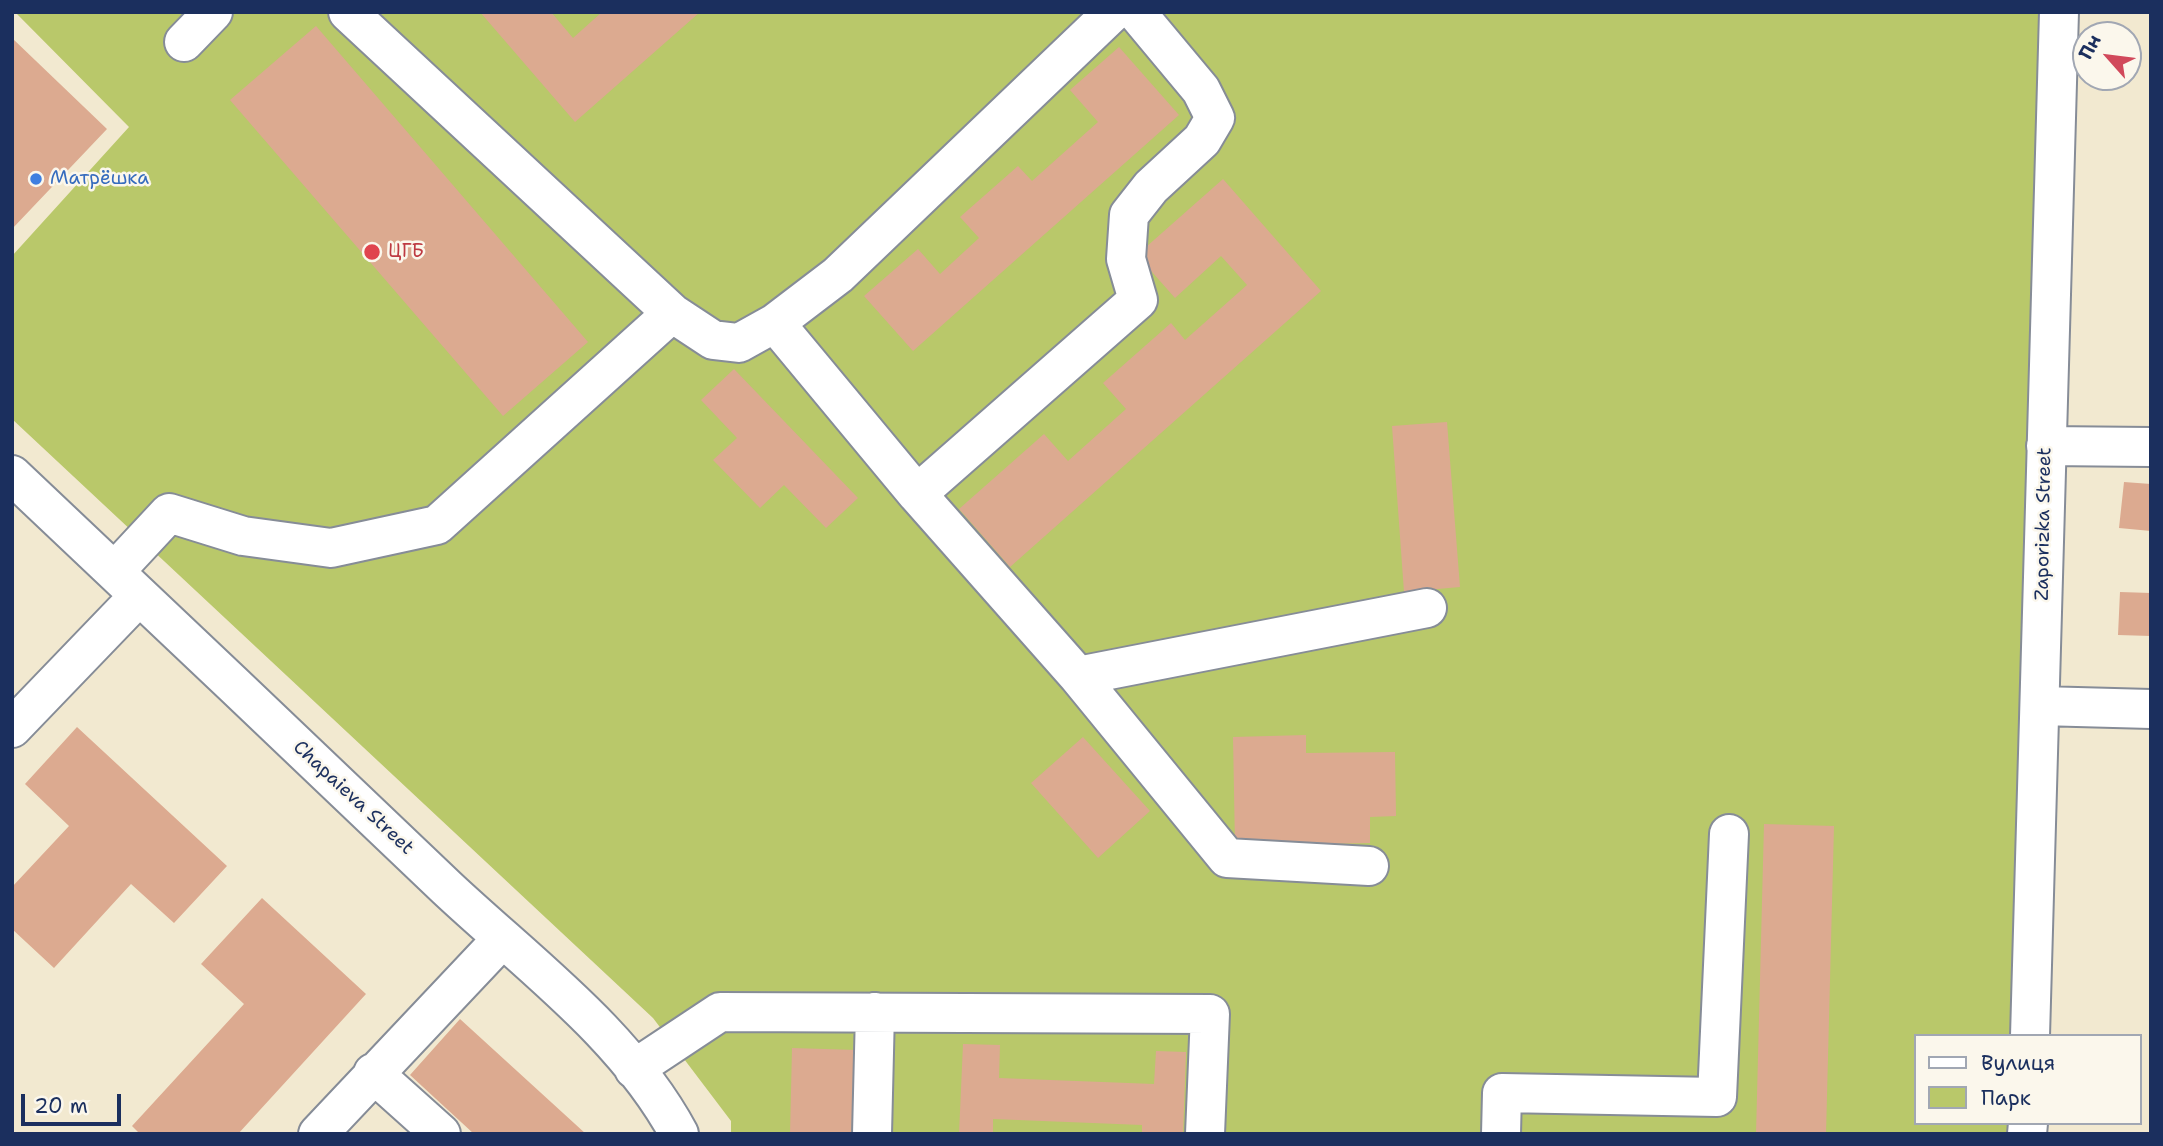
<!DOCTYPE html>
<html>
<head>
<meta charset="utf-8">
<style>
  body { margin:0 }
  #map { position:relative; width:2163px; height:1146px; overflow:hidden; background:#f2e9d0; font-family:"Shantell Sans",sans-serif }
  canvas { display:block }
  .frame { position:absolute; inset:0; border:14px solid #1b2f5e; pointer-events:none }
  .legend { position:absolute; left:1914px; top:1034px; width:228px; height:91px; box-sizing:border-box; background:#fbf7ec; border:2px solid #a1a7b3; margin:0; padding:9px 12px; list-style:none; font-size:21px; color:#1b2f5e }
  .legend li { display:flex; align-items:center; gap:14px; height:35px }
  .legend b { width:35px; border:2px solid #a1a7b3 }
  .north { position:absolute; left:2072px; top:21px; width:70px; height:70px; box-sizing:border-box; background:#fbf7ec; border:2px solid #a1a7b3; border-radius:50%; rotate:298deg; font-size:19px; font-weight:700; line-height:28px; text-align:center; color:#1b2f5e }
  .north::after { content:''; display:block; margin:auto; width:24px; height:32px; background:#d1495b; clip-path:polygon(50% 0,100% 100%,50% 72%,0 100%) }
  .scale { position:absolute; left:21px; top:1094px; width:100px; height:32px; box-sizing:border-box; border:4px solid #1b2f5e; border-top:0; padding-left:9px; font-size:21px; line-height:24px; white-space:nowrap; color:#1b2f5e; -webkit-text-stroke:5px #fbf7ec; paint-order:stroke }
</style>
</head>
<body>
<div id="map">
<canvas width="2163" height="1146"></canvas>
<div class="frame"></div>
<ul class="legend">
<li><b style="height:9px;background:#fff"></b>Вулиця</li>
<li><b style="height:19px;background:#b9c86a"></b>Парк</li>
</ul>
<div class="north">Пн</div>
<div class="scale">20 m</div>
</div>
<script>
const c = document.querySelector('canvas').getContext('2d');
c.lineJoin = 'round';
function paint(path, color) {
  c.fillStyle = color;
  c.fill(path, 'evenodd');
}
function trace(path, color, width, dash) {
  c.strokeStyle = color;
  c.lineWidth = width;
  c.lineCap = dash ? 'butt' : 'round';
  c.setLineDash(dash || []);
  c.stroke(path);
}
function drawText(font, color, halo, rows, align = 'center') {
  c.font = font + ' "Shantell Sans",sans-serif';
  c.lineWidth = 5;
  c.setLineDash([]);
  c.textBaseline = 'middle';
  c.strokeStyle = halo;
  c.fillStyle = color;
  for (const [text, x, y, turn = 0] of rows) {
    c.save();
    c.translate(x, y);
    c.rotate((+turn || 0) * Math.PI / 180);
    c.textAlign = isNaN(turn) ? turn : align;
    if (halo) c.strokeText(text, 0, 0);
    c.fillText(text, 0, 0);
    c.restore();
  }
}
const green = new Path2D(`
  M 15,12 L 2059,12 L 2030,1036 L 1916,1036 L 1916,1123 L 2028,1123 L 2027,1134 L 731,1134 L 731,1121 L 653,1018 L 12,419 L 12,256 L 129,127 Z`);
const building = new Path2D(`
  M 480,12 L 551,12 L 573,38 L 602,12 L 700,12 L 575,122 Z
  M 316,26 L 588,342 L 503,416 L 230,100 Z
  M 12,38 L 107,129 L 12,229 Z
  M 1119,47 L 1179,115 L 913,351 L 864,296 L 918,249 L 940,274 L 979,238 L 960,217 L 1018,166 L 1032,181 L 1098,122 L 1070,90 Z
  M 1223,179 L 1321,291 L 1010,567 L 959,509 L 1044,434 L 1068,461 L 1126,409 L 1103,383 L 1171,323 L 1185,340 L 1247,285 L 1221,256 L 1175,298 L 1137,255 Z
  M 734,369 L 858,498 L 826,528 L 784,485 L 760,508 L 713,460 L 737,438 L 701,400 Z
  M 1447,422 L 1460,587 L 1404,592 L 1392,426 Z
  M 2124,482 L 2151,484 L 2151,531 L 2119,528 Z
  M 2120,592 L 2151,593 L 2151,636 L 2118,635 Z
  M 77,727 L 227,866 L 174,923 L 131,884 L 54,968 L 12,929 L 12,887 L 69,826 L 25,784 Z
  M 1306,735 L 1306,753 L 1395,752 L 1396,816 L 1370,817 L 1370,843 L 1235,846 L 1233,737 Z
  M 1083,737 L 1150,811 L 1098,858 L 1031,783 Z
  M 1764,824 L 1834,826 L 1826,1134 L 1756,1134 Z
  M 262,898 L 366,994 L 238,1134 L 140,1134 L 132,1126 L 244,1004 L 201,964 Z
  M 460,1019 L 586,1134 L 474,1134 L 410,1075 Z
  M 963,1044 L 1000,1045 L 999,1078 L 1154,1084 L 1156,1051 L 1186,1052 L 1183,1134 L 1142,1134 L 1142,1125 L 993,1119 L 993,1134 L 959,1134 Z
  M 792,1048 L 857,1050 L 855,1134 L 790,1134 Z`);
const minor = new Path2D(`
  M 184,42 L 213,12
  M 672,313 L 713,340 L 739,343 L 775,323 L 838,275 L 1113,12
  M 775,323 L 917,494 L 1138,300 L 1126,259 L 1129,215 L 1151,187 L 1202,140 L 1215,118 L 1201,90 L 1136,12
  M 2046,446 L 2151,447
  M 12,475 C 158,612 302,750 447,888 C 528,964 626,1035 679,1134
  M 917,494 L 1078,676 L 1427,608
  M 115,571 L 169,513 L 243,536 L 331,548 L 437,525 L 672,313 L 348,12
  M 1078,676 L 1227,858 L 1369,866
  M 2040,706 L 2151,709
  M 12,728 L 139,596
  M 2030,1036 L 2059,12
  M 634,1069 L 720,1012 L 1210,1014 L 1205,1134
  M 373,1073 L 441,1134
  M 318,1134 L 502,939
  M 872,1134 L 875,1012
  M 1501,1134 L 1502,1093 L 1717,1097 L 1729,834
  M 2027,1134 L 2028,1123`);
const markers = [
  [36,179,7,"#3f7fe0"],
  [372,252,9,"#e0444e"]
];
const shopNames = [
  ["Матрёшка",50,179]
];
const healthNames = [
  ["ЦГБ",388,252]
];
const streetNames = [
  ["Zaporizka Street",2044,524,-89],
  ["Chapaieva Street",353,798,43]
];
paint(green, '#b9c86a');
paint(building, '#dcaa90');
trace(minor, '#868c97', 42);
trace(minor, '#fff', 38);
for (const [x, y, r, color] of markers) {
  const dot = new Path2D();
  dot.arc(x, y, r, 0, 2 * Math.PI);
  c.fillStyle = color;
  c.fill(dot);
  trace(dot, '#fbf7ec', 2.5);
}
drawText('19px', '#366cbe', '#fbf7ec', shopNames, 'left');
drawText('19px', '#be3a42', '#fbf7ec', healthNames, 'left');
drawText('19px', '#1b2f5e', '#fbf7ec', streetNames);
</script>
</body>
</html>
